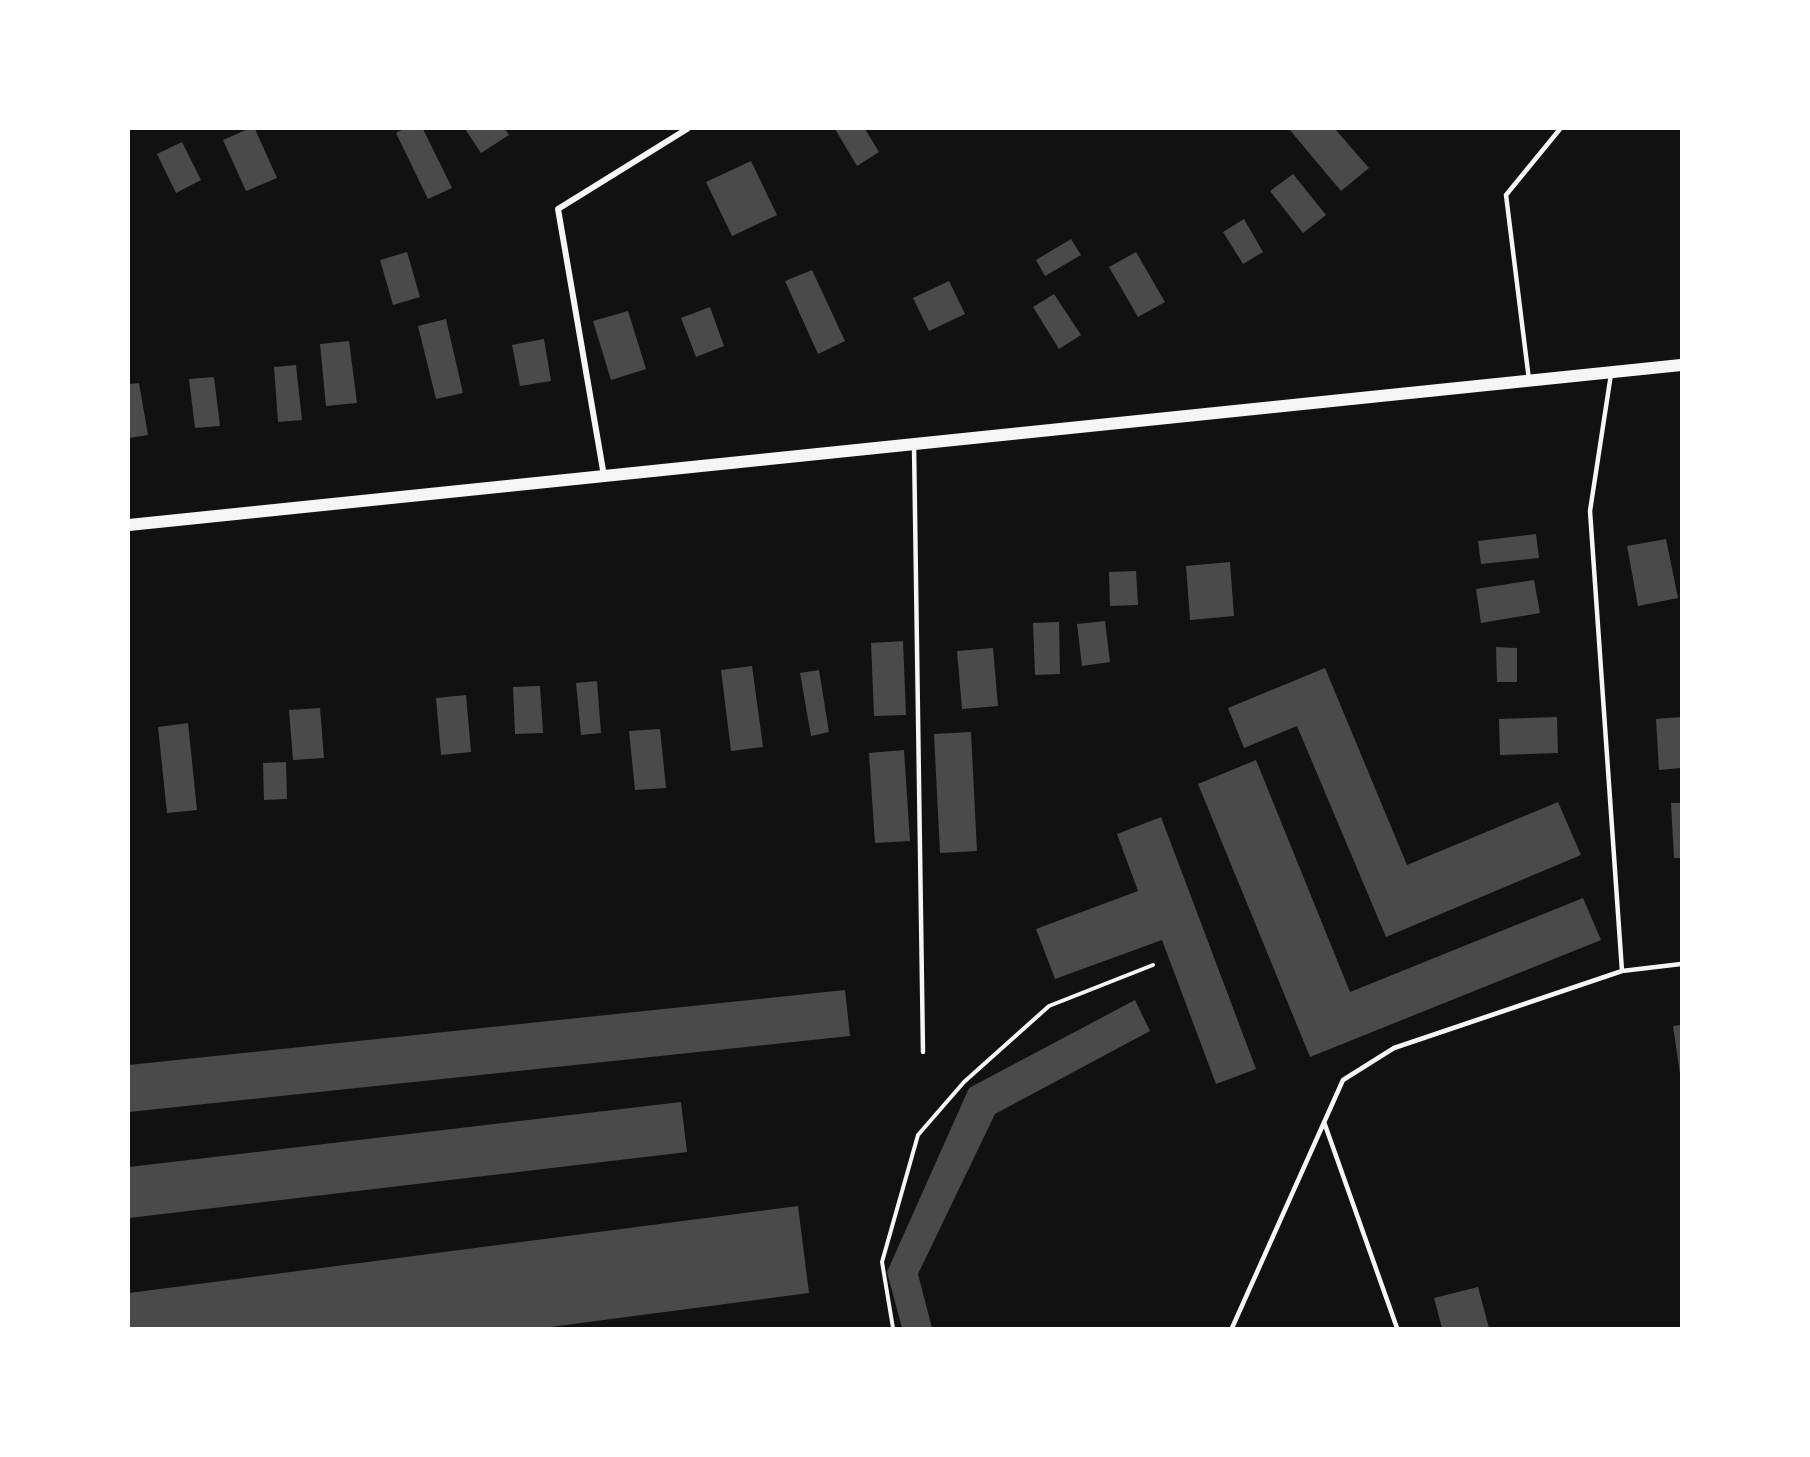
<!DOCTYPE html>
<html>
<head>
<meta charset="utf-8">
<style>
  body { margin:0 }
  #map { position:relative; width:1810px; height:1457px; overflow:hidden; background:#111; font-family:Commissioner,sans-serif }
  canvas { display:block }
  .frame { position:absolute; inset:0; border:130px solid #fff; pointer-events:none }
</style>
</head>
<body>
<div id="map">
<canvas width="1810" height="1457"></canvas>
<div class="frame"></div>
</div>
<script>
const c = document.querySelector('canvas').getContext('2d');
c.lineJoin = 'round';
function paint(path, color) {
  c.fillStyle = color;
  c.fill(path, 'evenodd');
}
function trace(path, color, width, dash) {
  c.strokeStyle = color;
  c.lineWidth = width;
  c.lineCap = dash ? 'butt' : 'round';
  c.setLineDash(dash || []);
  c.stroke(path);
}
const building = new Path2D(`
  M 248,129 L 255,129 L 277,178 L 246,191 L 223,140 Z
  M 404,129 L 423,129 L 452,188 L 428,199 L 396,133 Z
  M 465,129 L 505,129 L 509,135 L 481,153 Z
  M 835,129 L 865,129 L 879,152 L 857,166 Z
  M 1289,129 L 1335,129 L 1369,168 L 1341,191 Z
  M 182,142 L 201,180 L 176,193 L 157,154 Z
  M 751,161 L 777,215 L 732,236 L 706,182 Z
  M 1293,174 L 1326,215 L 1303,233 L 1270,191 Z
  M 1244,219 L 1263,252 L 1243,264 L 1223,232 Z
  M 1071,239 L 1081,255 L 1045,276 L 1036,260 Z
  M 407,252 L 420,297 L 393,305 L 380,260 Z
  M 1136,252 L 1165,302 L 1138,317 L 1109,267 Z
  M 812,270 L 845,341 L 818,354 L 785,281 Z
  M 949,281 L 965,314 L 929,331 L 913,298 Z
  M 1054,294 L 1081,335 L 1059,349 L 1033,307 Z
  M 710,307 L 724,346 L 696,357 L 681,318 Z
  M 628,311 L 646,369 L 611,380 L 593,321 Z
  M 446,319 L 463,393 L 436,399 L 418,326 Z
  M 544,339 L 551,381 L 520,386 L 512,345 Z
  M 349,341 L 357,403 L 326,406 L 320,344 Z
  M 296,365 L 302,420 L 278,422 L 274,367 Z
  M 214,377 L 220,426 L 195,428 L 189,379 Z
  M 139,383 L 148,435 L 129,438 L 129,384 Z
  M 1536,534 L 1539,558 L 1481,564 L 1478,541 Z
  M 1666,539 L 1678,598 L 1638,606 L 1627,546 Z
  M 1230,562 L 1234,616 L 1190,620 L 1186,566 Z
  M 1136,571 L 1138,605 L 1110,606 L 1109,572 Z
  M 1534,580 L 1540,613 L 1481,623 L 1476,589 Z
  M 1105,621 L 1110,662 L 1082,666 L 1077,624 Z
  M 1059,622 L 1060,674 L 1035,675 L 1033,623 Z
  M 903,641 L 906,715 L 874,716 L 871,643 Z
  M 1496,647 L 1517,648 L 1517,682 L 1497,682 Z
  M 993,648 L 998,706 L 962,709 L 957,651 Z
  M 752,666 L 763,747 L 731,751 L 721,670 Z
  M 1325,668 L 1407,865 L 1558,802 L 1581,855 L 1386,937 L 1297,726 L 1244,748 L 1228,708 Z
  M 819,670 L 829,732 L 811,736 L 800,673 Z
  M 597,681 L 601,733 L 581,735 L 576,683 Z
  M 540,686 L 543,733 L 515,734 L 513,687 Z
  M 466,695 L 471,752 L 441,755 L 436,698 Z
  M 320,708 L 324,758 L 293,760 L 289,710 Z
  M 1557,717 L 1558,753 L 1500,755 L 1499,719 Z
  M 1681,717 L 1681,768 L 1659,770 L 1656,719 Z
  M 188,723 L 197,810 L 167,813 L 158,727 Z
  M 660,729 L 666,788 L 635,790 L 629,731 Z
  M 971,732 L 977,851 L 940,853 L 934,734 Z
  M 904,750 L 910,841 L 875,843 L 869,753 Z
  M 1256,760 L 1350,992 L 1583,898 L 1601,940 L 1310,1057 L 1198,784 Z
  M 286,762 L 287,799 L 264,800 L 263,763 Z
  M 1671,803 L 1681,803 L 1681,858 L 1674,858 Z
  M 1161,817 L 1256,1069 L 1216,1084 L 1162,940 L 1055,979 L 1036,929 L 1138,891 L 1117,834 Z
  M 845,990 L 850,1036 L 129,1112 L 129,1065 Z
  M 1135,1000 L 1150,1031 L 995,1114 L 918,1274 L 932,1328 L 902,1328 L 887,1272 L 969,1088 Z
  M 1681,1025 L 1681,1074 L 1680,1074 L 1673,1026 Z
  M 681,1102 L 687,1152 L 129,1218 L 129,1167 Z
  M 798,1206 L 809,1293 L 543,1328 L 129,1328 L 129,1293 Z
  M 1478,1287 L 1489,1328 L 1442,1328 L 1434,1298 Z`);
const path = new Path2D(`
  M 893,1328 L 882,1262 L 918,1135 L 964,1082 L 1049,1006 L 1153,965`);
const service = new Path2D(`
  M 1611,374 L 1590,511 L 1622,971
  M 1529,380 L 1506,195 L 1560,129
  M 914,445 L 923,1052
  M 1324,1122 L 1397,1328
  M 1232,1328 L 1343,1080 L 1394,1048 L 1622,971 L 1681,964`);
const minor = new Path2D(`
  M 604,476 L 558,209 L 687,129`);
const secondary = new Path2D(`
  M 129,525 L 1681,365`);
paint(building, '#4a4a4a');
trace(path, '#f5f5f5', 4);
trace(service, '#f5f5f5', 4.5);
trace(minor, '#f5f5f5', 6);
trace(secondary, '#f5f5f5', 12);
</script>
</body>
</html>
